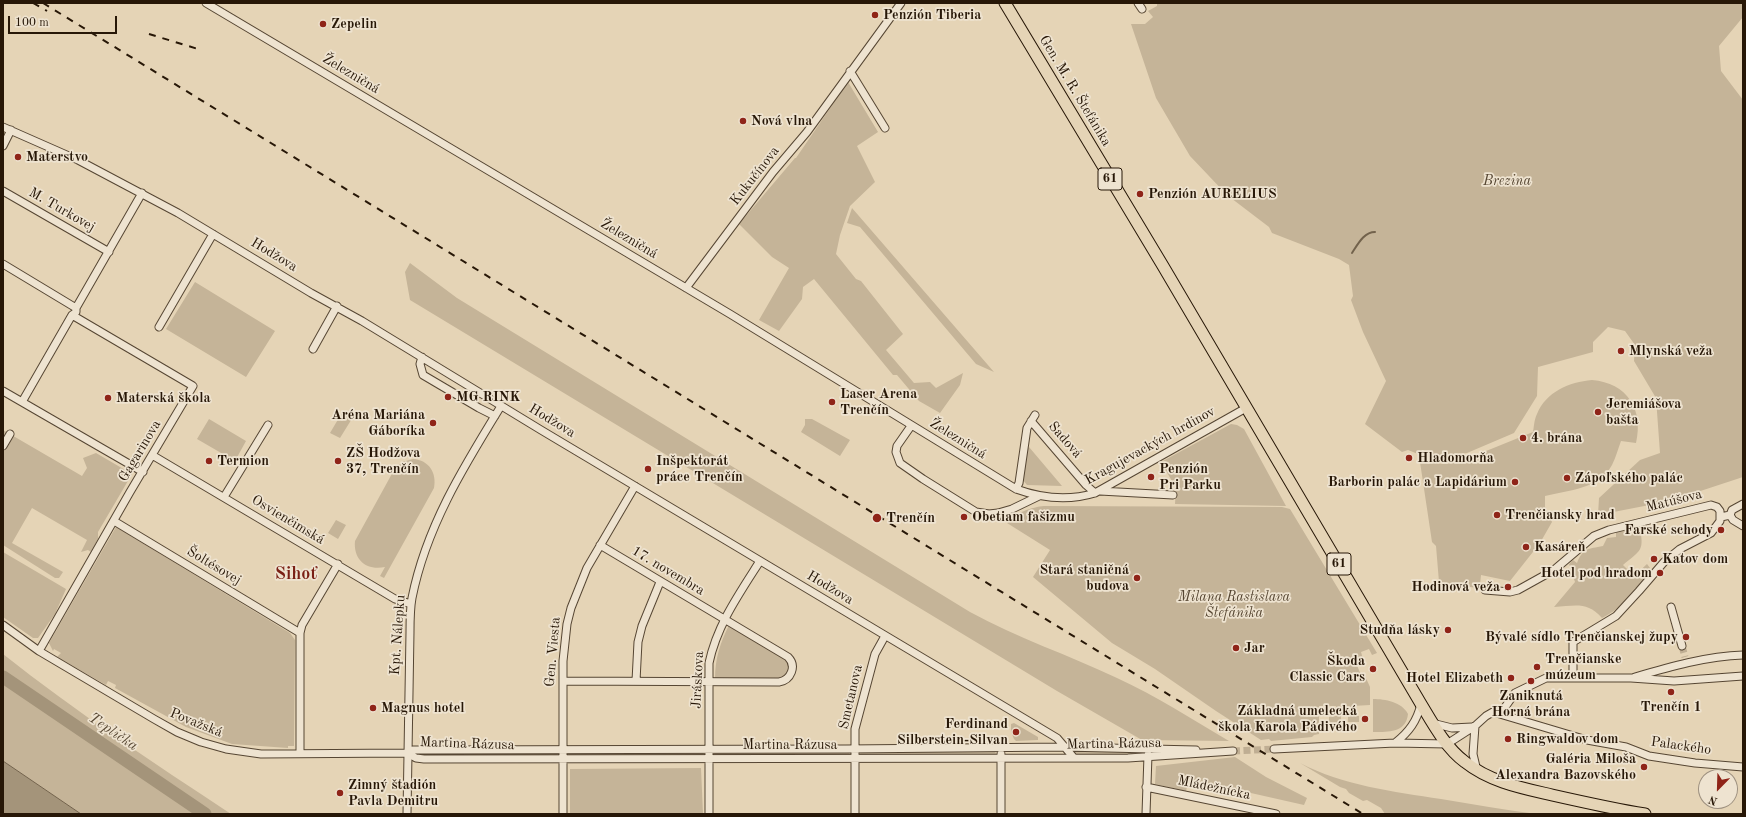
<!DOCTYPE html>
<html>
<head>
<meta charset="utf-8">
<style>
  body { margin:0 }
  #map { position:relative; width:1746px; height:817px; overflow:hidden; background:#e5d4b6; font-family:"Old Standard TT",serif }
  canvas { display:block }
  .frame { position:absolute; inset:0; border:4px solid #271707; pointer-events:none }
  .north { position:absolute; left:1698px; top:769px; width:40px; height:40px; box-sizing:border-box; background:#eee3d0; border:1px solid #9e9180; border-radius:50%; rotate:203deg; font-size:11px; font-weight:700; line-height:16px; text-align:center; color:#271707 }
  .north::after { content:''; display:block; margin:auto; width:14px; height:18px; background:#8f2418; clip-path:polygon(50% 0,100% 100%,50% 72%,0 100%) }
  .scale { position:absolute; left:8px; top:16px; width:109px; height:18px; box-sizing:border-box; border:2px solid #271707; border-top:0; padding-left:5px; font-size:12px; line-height:14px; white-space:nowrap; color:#271707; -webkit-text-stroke:3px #eee3d0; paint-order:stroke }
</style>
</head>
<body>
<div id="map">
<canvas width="1746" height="817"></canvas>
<div class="frame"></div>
<div class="north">N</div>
<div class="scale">100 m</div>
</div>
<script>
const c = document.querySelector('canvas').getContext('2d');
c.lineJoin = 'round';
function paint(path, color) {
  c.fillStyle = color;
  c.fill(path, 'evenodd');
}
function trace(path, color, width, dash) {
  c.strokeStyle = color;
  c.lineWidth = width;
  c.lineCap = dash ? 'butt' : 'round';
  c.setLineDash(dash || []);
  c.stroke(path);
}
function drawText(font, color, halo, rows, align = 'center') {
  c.font = font + ' "Old Standard TT",serif';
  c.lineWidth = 3.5;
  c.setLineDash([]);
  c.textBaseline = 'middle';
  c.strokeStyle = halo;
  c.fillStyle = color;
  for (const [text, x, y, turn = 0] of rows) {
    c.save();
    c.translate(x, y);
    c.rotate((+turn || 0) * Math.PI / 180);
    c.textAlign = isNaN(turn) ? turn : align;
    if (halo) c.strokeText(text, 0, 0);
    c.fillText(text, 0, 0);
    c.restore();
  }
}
const green = new Path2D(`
  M 1157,3 L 1743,3 L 1743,17 L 1719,46 L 1721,71 L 1743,100 L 1743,477 L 1670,501 L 1598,515 L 1599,498 L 1640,460 L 1660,453 L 1656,398 L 1634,361 L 1635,345 L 1625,331 L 1608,327 L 1593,342 L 1593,352 L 1538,367 L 1537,396 L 1514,433 L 1467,453 L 1419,458 L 1418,454 L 1408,450 L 1402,452 L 1365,424 L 1386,381 L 1363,332 L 1351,300 L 1353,296 L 1349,265 L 1339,259 L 1272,233 L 1269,227 L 1227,195 L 1190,156 L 1156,98 L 1131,24 L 1145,24 L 1153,17 L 1148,11 L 1157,6 Z
  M 848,82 L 878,132 L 857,146 L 875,182 L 850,206 L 840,235 L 836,254 L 856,279 L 861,281 L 903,334 L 886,350 L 914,383 L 930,382 L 936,388 L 963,373 L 960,385 L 940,413 L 919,401 L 897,375 L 893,375 L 814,279 L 803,287 L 802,299 L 779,331 L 759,320 L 789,268 L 772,257 L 739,224 L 795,158 L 796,158 Z
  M 852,208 L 994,372 L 976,364 L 860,227 L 847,223 Z
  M 410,263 L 457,298 L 970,612 C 1017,638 1069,655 1117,678 C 1156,696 1192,719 1229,741 L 1142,740 L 1057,691 L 410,300 L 405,272 Z
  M 195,282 L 275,331 L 246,377 L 166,329 Z
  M 1592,380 C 1627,383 1644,409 1636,443 L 1621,441 C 1618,449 1616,457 1612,465 C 1599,489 1569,490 1545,496 L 1545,507 L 1552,522 L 1540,543 L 1510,581 L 1481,575 L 1480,585 L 1477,588 L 1439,582 L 1436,546 L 1432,542 L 1420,462 L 1444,464 L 1459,462 L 1533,432 C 1534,427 1534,420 1537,414 C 1546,392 1569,382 1592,380 Z
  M 343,411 L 353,417 L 340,438 L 330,433 Z
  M 209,419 L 246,441 L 235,461 L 197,439 Z
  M 805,419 L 812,419 L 850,440 L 840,456 L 801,432 L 805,425 Z
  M 1231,424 L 1237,425 L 1244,429 L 1286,506 L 1175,504 L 1176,488 L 1161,462 Z
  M 3,430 L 82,476 L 87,468 L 83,458 L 96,453 L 132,474 L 98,532 L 98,539 L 91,552 L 88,550 L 81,552 L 87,540 L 32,508 L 12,543 L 63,572 L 59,578 L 55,578 L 3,545 Z
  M 1029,447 L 1062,486 L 1027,485 L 1023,480 L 1027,449 Z
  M 413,459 C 429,460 437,473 434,488 L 384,578 L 380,576 L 385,567 C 367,571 353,560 355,541 L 394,470 L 402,462 Z
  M 1044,506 L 1282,507 L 1290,509 L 1377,653 L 1372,655 L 1369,649 L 1361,652 L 1363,659 L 1358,661 L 1356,663 L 1361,675 L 1365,676 L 1370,687 L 1370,705 L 1352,706 L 1353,716 L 1359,716 L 1359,722 L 1348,722 L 1348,716 L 1341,716 L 1341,723 L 1329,723 L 1329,717 L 1336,716 L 1336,706 L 1319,706 L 1319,734 L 1314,735 L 1312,737 L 1271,741 L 1269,739 L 1261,740 L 1216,711 L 1155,669 L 1112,643 L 1033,577 L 1050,550 L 1007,523 C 1013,513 1033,507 1044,506 Z
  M 336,520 L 346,525 L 338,539 L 328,533 Z
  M 1639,525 C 1645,551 1641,550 1623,565 L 1627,569 L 1625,572 L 1631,579 L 1647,564 L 1650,568 C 1641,588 1622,608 1602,618 C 1587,601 1575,606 1554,607 L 1575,582 L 1569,564 L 1573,560 L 1577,563 C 1583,548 1588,549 1603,546 L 1607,538 L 1616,537 L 1616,531 Z
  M 116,527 L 290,633 L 295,640 L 294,746 L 288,746 L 288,748 L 232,744 L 186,727 L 115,688 L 116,685 L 108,681 L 106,685 L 57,657 L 61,653 L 54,649 L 53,651 L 49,643 Z
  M 3,552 L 66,589 L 55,614 L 38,638 L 33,638 L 3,617 Z
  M 729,625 L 785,659 L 789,664 L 790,671 L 783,679 L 715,679 C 715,659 720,643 729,625 Z
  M 3,654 C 76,712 154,763 231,814 L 81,814 L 3,761 Z
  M 1373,699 C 1385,699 1402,702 1408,714 C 1406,733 1388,732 1373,732 Z
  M 1014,723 L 1038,737 L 1038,740 L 1016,741 L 1014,739 L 1011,732 L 1011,724 Z
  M 861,752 L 995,752 L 997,755 L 859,756 Z
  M 1074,752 L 1142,752 L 1143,754 L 1079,756 Z
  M 557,753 L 558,757 L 419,755 L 420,754 Z
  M 570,753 L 703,753 L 705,756 L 568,755 Z
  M 715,753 L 849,753 L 851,755 L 713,755 Z
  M 1235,757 L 1266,777 L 1307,798 L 1304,805 L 1189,779 L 1186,791 L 1155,784 L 1156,766 Z
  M 1300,763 C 1342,785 1394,792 1441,799 C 1473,804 1505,810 1537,814 L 1385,814 L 1381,808 L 1367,800 L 1363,801 L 1349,793 L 1346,789 L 1340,787 Z
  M 701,768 L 703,814 L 570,814 L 570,769 Z`);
const water = new Path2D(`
  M 3,761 L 81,814 L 3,814 Z`);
const stream = new Path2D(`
  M 1352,253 C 1358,244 1364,232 1375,232`);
const river = new Path2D(`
  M 3,677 L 205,814`);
const streetTunnel = new Path2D(`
  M 1682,646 L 1685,657
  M 1233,751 L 1274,749`);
const street = new Path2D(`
  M 206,3 L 730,314 L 1016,489 C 1041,498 1069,501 1095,493 L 1246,408
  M 1138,3 L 1142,9
  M 850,71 L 885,128
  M 3,127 L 78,160 L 178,213 L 311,293 L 362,321 L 541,430 L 1057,738 L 1074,758
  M 3,146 L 11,130
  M 3,191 L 109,252
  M 3,264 L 76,308
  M 686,288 L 773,172 L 807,132 L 901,3
  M 159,327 L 213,234
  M 313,349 L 337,306
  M 422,357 L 420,364 L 423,375 L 479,408 L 495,416
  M 3,391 L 143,472
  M 22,402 L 72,315 L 76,312 L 76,308 L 142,193
  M 1031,421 L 1086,485 L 1095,493
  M 911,426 L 897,446 L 896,452 L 900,463 L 923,479 L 976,512 L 989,514 L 998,513 L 1012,509 L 1039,496
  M 3,446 L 10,434
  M 152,455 L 395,599 L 411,604
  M 1016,489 L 1019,483 L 1027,428 L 1035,415
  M 1100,491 L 1173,495
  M 224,497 L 268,425
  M 1730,515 L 1732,510 L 1743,504
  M 1721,517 L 1730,515 L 1733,520 L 1743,526
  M 114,521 L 300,633
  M 1485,590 L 1510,592 L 1518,590 L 1554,570 L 1594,536 L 1609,530 L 1711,505 L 1717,507 L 1720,511 L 1720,521 L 1711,533 L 1680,549 L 1664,562 L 1639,591 L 1616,616 L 1573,642 L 1573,677
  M 1671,607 L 1682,646
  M 3,625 L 39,651 L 154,719 L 177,732 L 201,742 L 226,749 L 261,754 L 407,753 L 416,758 L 424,759 L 1128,758 L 1233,751
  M 39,651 L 130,492 L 193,386 L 72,315
  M 1635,677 C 1669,667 1707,656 1743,655
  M 563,681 L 779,682 C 791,680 797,666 788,657 L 600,545
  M 636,681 L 638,642 L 642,626 L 660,582
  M 1503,710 L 1515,693 L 1546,678 L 1631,678 L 1674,681 L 1743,676
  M 1432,723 L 1452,728 L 1472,727
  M 1475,726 L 1473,754 L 1477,771
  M 1395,743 C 1409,732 1417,721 1421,704
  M 1274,749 L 1395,743 L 1447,744 L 1475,726 L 1486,716 L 1493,712 L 1587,740 L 1626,747 L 1649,756 L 1695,763 L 1743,767
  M 300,753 L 300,633 L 302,625 L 338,564
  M 407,753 L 413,750 L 424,750 L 846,749 L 1063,747 L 1196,750
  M 1001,754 L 1001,814
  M 1146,787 L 1276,814
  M 407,814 L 410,632 C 410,621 410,609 412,598 C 426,527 464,466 501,406
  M 563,814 L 563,661 L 567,624 L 571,608 L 587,568 L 635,486
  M 709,814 L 709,663 C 717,625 739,594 760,561
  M 855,814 L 855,729 L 875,654 L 885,636
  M 1146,814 L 1148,755`);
const primary = new Path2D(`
  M 1005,3 L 1163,266 L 1421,704 C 1433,724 1446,748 1465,762 C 1490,782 1522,788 1552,795 C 1583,802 1614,809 1645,814`);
const rail = new Path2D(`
  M 33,3 L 47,11
  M 43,3 L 1363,814
  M 149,34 L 198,49`);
const markers = [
  [875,15,4,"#8f2418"],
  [323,24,4,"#8f2418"],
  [743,121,4,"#8f2418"],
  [18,157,4,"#8f2418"],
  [1140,194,4,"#8f2418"],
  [1621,351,4,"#8f2418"],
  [448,397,4,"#8f2418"],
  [108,398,4,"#8f2418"],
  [832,402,4,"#8f2418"],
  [1598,412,4,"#8f2418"],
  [433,423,4,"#8f2418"],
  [1523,438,4,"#8f2418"],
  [1409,458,4,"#8f2418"],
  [209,461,4,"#8f2418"],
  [338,461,4,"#8f2418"],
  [648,469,4,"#8f2418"],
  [1151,477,4,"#8f2418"],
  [1567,478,4,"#8f2418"],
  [1515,482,4,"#8f2418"],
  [1497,515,4,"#8f2418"],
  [964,517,4,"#8f2418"],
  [877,518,5,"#8f2418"],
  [1721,530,4,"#8f2418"],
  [1526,547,4,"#8f2418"],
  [1654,559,4,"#8f2418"],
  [1660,573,4,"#8f2418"],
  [1137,578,4,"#8f2418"],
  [1508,587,4,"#8f2418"],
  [1448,630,4,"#8f2418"],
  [1686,637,4,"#8f2418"],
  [1236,648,4,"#8f2418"],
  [1537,667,4,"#8f2418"],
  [1373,669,4,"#8f2418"],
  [1511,678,4,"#8f2418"],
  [1531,681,4,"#8f2418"],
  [1671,692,4,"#8f2418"],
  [373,708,4,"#8f2418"],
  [1365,719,4,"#8f2418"],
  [1016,732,4,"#8f2418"],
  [1508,739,4,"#8f2418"],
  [1644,767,4,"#8f2418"],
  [340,793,4,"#8f2418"]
];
const shields = [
  [1110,179,24],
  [1339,564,24]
];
const shieldNames = [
  ["61",1110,179],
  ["61",1339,564]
];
const poiNames = [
  ["Penzión Tiberia",883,15],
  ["Zepelin",331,24],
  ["Nová vlna",751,121],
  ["Materstvo",26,157],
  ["Penzión AURELIUS",1148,194],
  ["Mlynská veža",1629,351],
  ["Laser Arena",840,394],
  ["Trenčín",840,410],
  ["MG RINK",456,397],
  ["Materská škola",116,398],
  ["Jeremiášova",1606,404],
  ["bašta",1606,420],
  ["Aréna Mariána",425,415,"right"],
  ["Gáboríka",425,431,"right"],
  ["4. brána",1531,438],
  ["ZŠ Hodžova",346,453],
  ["37, Trenčín",346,469],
  ["Hladomorňa",1417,458],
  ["Termion",217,461],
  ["Inšpektorát",656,461],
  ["práce Trenčín",656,477],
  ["Penzión",1159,469],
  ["Pri Parku",1159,485],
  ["Zápoľského palác",1575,478],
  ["Barborin palác a Lapidárium",1507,482,"right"],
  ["Trenčiansky hrad",1505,515],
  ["Obetiam fašizmu",972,517],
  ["Trenčín",886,518],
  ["Farské schody",1713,530,"right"],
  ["Kasáreň",1534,547],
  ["Katov dom",1662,559],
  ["Stará staničná",1129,570,"right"],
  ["budova",1129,586,"right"],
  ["Hotel pod hradom",1652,573,"right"],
  ["Hodinová veža",1500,587,"right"],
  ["Studňa lásky",1440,630,"right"],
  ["Bývalé sídlo Trenčianskej župy",1678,637,"right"],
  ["Jar",1244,648],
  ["Trenčianske",1545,659],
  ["múzeum",1545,675],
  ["Škoda",1365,661,"right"],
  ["Classic Cars",1365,677,"right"],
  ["Hotel Elizabeth",1503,678,"right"],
  ["Zaniknutá",1531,696,"center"],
  ["Horná brána",1531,712,"center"],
  ["Trenčín 1",1671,707,"center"],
  ["Magnus hotel",381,708],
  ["Základná umelecká",1357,711,"right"],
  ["škola Karola Pádivého",1357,727,"right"],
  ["Ferdinand",1008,724,"right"],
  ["Silberstein-Silvan",1008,740,"right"],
  ["Ringwaldov dom",1516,739],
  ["Galéria Miloša",1636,759,"right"],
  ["Alexandra Bazovského",1636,775,"right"],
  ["Zimný štadión",348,785],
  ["Pavla Demitru",348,801]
];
const streetNames = [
  ["Železničná",351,74,31],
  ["Gen. M. R. Štefánika",1075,91,59],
  ["Kukučínova",755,176,-52],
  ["M. Turkovej",62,210,30],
  ["Železničná",629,239,31],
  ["Hodžova",274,255,31],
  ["Hodžova",552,421,31],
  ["Železničná",958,439,32],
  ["Sadová",1065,440,49],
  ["Kragujevackých hrdinov",1150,446,-29],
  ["Gagarinova",140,451,-59],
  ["Matúšova",1674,501,-14],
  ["Osvienčimská",288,520,31],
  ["Šoltésovej",214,566,31],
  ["17. novembra",668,571,31],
  ["Hodžova",830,588,31],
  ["Kpt. Nálepku",398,635,-86],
  ["Gen. Viesta",553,652,-85],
  ["Jiráskova",698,680,-87],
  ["Smetanova",851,697,-77],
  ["Považská",196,723,22],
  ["Martina Rázusa",467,744,2],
  ["Martina Rázusa",1114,744,-1],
  ["Martina Rázusa",790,745],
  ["Palackého",1681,746,8],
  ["Mládežnícka",1214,788,12]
];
const parkNames = [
  ["Brezina",1507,181],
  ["Milana Rastislava",1234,597],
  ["Štefánika",1234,613]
];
const waterNames = [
  ["Teplička",113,732,34]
];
const districtNames = [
  ["Sihoť",296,574]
];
paint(green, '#c5b498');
paint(water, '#a4947a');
trace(water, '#72624c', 1);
trace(stream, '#72624c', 2);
trace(river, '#a4947a', 13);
trace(streetTunnel, '#bfae93', 7, [7, 3.5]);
trace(street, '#564633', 9);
trace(primary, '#271707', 13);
trace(street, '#eee3d0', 7);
trace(primary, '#e5d4b6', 11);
trace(rail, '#271707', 2, [7, 7]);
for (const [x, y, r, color] of markers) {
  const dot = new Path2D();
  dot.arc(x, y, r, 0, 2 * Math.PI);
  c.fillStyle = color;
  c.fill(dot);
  trace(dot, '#eee3d0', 1.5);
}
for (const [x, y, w] of shields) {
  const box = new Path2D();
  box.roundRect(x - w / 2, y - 11, w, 22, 3);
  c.fillStyle = '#eee3d0';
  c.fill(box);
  trace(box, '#271707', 1);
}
drawText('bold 13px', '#271707', null, shieldNames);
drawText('bold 14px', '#271707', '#eee3d0', poiNames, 'left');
drawText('14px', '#271707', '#eee3d0', streetNames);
drawText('italic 14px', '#564632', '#eee3d0', parkNames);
drawText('italic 15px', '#594935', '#eee3d0', waterNames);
drawText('bold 18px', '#7a1f14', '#eee3d0', districtNames);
</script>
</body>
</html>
